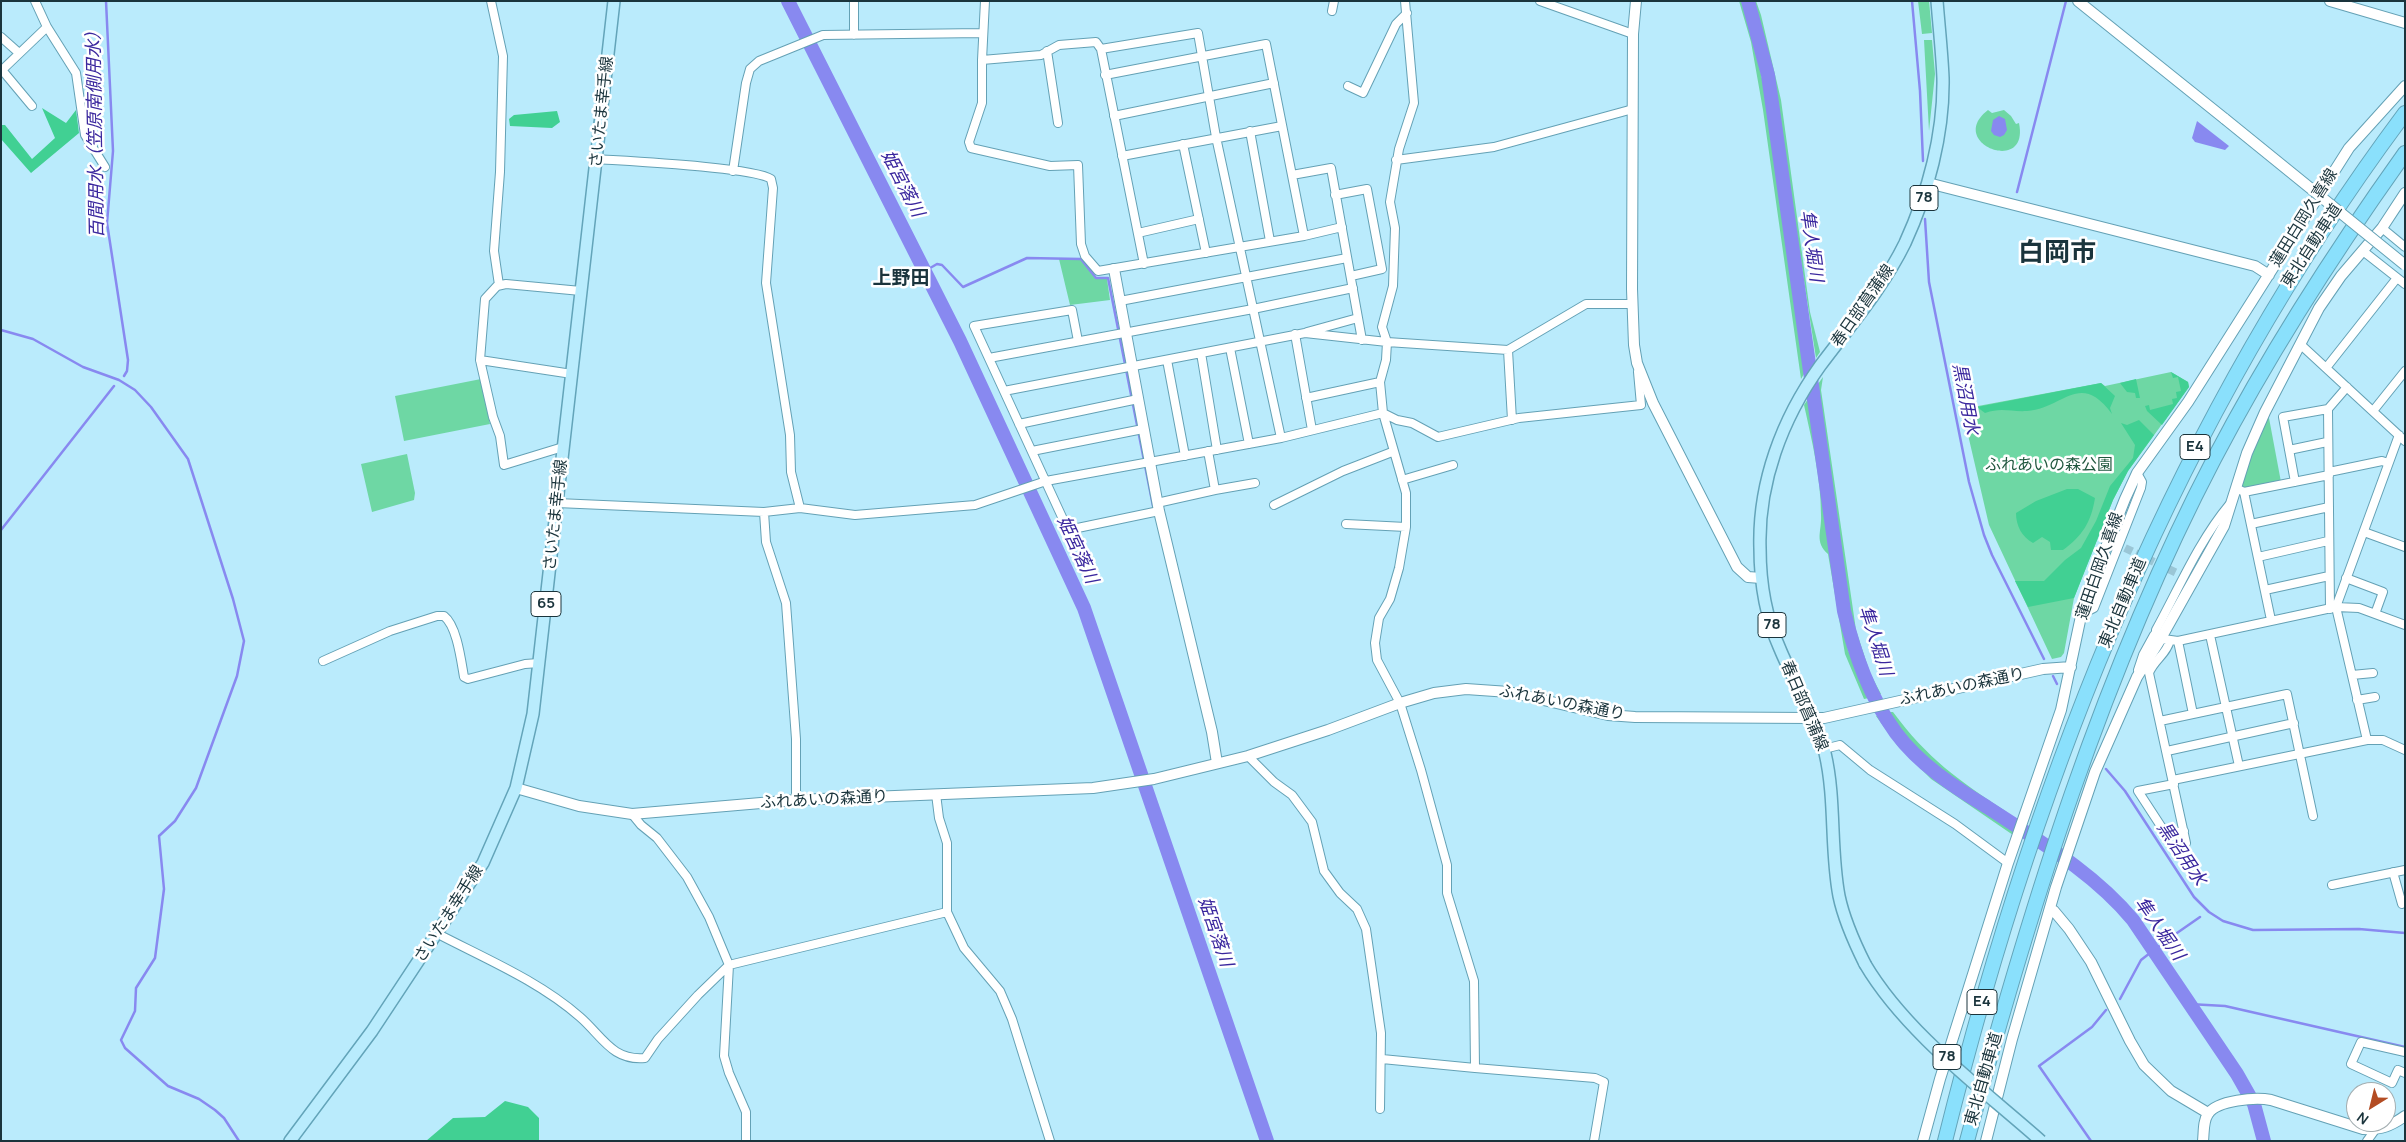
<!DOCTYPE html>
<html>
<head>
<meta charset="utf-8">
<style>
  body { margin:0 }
  #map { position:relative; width:2406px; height:1142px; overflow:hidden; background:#baebfc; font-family:Manrope,sans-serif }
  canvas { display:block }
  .frame { position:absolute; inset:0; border:2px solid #1a343c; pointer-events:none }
  .north { position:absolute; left:2346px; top:1082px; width:50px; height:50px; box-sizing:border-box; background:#fff; border:1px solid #a3aeb1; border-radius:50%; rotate:216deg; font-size:14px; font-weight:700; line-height:20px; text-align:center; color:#1a343c }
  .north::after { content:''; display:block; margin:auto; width:18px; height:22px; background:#b34c23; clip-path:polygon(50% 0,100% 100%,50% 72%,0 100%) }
</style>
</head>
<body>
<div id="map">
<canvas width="2406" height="1142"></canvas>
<div class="frame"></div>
<div class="north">N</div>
</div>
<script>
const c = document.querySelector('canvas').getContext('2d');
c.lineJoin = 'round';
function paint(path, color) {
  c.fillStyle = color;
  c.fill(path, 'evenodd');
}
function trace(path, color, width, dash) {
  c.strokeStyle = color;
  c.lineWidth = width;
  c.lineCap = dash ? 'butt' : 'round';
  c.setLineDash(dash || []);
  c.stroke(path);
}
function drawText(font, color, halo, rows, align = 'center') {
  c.font = font + ' Manrope,"Noto Sans JP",sans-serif';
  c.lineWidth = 5;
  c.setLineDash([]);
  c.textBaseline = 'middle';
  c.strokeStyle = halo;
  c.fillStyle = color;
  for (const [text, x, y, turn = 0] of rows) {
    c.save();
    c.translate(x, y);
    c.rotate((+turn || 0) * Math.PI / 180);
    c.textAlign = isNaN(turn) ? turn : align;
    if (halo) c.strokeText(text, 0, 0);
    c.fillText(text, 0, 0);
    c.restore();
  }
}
const green = new Path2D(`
  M 1739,1 L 1743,1 L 1749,18 L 1767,102 L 1804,374 L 1801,379 L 1763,110 L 1751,42 Z
  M 1753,1 L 1756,1 L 1761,15 L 1781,100 L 1810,312 L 1820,352 L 1816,358 L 1772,74 Z
  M 1918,1 L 1929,1 L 1932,33 L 1922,34 Z
  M 1924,40 L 1932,40 L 1935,74 L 1929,131 Z
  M 1988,110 L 1992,113 L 2004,110 L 2011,116 L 2016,124 L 2019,123 C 2030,176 1945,143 1988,110 Z
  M 1059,259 L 1081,259 L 1096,279 L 1107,279 L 1110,300 L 1070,305 Z
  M 2171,372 L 2188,382 L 2189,387 L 2128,471 L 2113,500 L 2074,598 L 2064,653 L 2061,657 L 2052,659 L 1989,525 L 1962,409 L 2101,383 L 2105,386 Z
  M 1823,377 L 1821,390 L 1856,630 L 1870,673 L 1881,694 L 1878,694 L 1865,672 L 1853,637 L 1818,384 Z
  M 481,379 L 490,424 L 404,441 L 395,396 Z
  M 1810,396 L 1836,593 L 1848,650 L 1869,698 L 1864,699 L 1845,654 L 1828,554 C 1814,542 1822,531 1821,515 C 1821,478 1812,441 1804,405 Z
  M 2269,418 L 2281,482 L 2243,489 L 2240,487 L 2266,419 Z
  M 407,454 L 415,493 L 414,500 L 372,512 L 361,464 Z
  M 1888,712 L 1893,712 C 1927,758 1959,781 2007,812 L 1997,809 C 1957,782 1913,756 1888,712 Z
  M 1881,715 C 1914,767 1963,798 2014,831 L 2013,835 L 1931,779 L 1897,745 L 1876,716 Z`);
const forest = new Path2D(`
  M 42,108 L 66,123 L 76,110 L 79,133 L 31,173 L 1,139 L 1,125 L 5,125 L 32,159 L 55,138 Z
  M 557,111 L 560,122 L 552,128 L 510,126 L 509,119 L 514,115 Z
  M 2171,372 L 2188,382 L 2189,387 L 2162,425 L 2147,411 L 2145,406 L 2149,405 L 2150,410 L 2173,404 L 2172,399 L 2177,398 L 2176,392 L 2181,391 L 2178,377 L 2173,378 Z
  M 2136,379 L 2140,398 L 2136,398 L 2135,393 L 2127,392 L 2120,383 Z
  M 2101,383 L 2115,396 L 2110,408 L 2112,414 C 2080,370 2064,408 2027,411 C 2010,412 2002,407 1985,413 L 1977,407 Z
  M 2139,420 L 2154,435 L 2128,471 L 2113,500 L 2074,598 L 2028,607 L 2015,581 L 2044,581 L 2065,560 L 2081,548 L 2096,521 L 2110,486 L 2133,458 L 2135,445 L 2121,423 L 2127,425 Z
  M 2067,489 L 2078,489 L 2095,498 C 2091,523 2082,536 2063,550 L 2051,550 L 2050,542 L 2042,537 L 2033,543 C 2022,537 2016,526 2016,513 L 2036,501 Z
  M 505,1101 L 528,1107 L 539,1118 L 539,1141 L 426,1141 L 453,1118 L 485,1117 Z`);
const water = new Path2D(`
  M 1999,116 L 2005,119 L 2007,130 L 2004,135 L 2000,137 L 1994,135 L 1991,131 L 1993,120 Z
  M 2197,121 L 2229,146 L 2225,150 L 2195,142 L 2192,138 Z`);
const stream = new Path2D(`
  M 106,1 L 113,151 L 107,223 L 128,360 L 127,371 L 124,376
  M 1912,1 L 1920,91 L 1923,161
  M 2017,192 L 2066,1
  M 1925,219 L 1929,282 L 1969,482 L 1984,535 L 1992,555 L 2044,659
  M 925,271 L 937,264 L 942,265 L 963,287 L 1027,258 L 1081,259 L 1096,278 L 1108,278 L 1153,506
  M 1,330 L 33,339 L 83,367 L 119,380 L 135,390 L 151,407 L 188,459 L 233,599 L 244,641 L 237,676 L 196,788 L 175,821 L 159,836 L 164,889 L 155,958 L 136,988 L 135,1011 L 121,1040 L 125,1048 L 168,1086 L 199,1099 L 215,1110 L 224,1118 L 239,1141
  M 1,530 L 114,386
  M 2053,676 L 2057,684
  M 2106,769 L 2125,791 L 2194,897 L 2209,912 L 2223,921 L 2253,930 L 2359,929 L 2405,933
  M 2164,942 L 2200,917
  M 2120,999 L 2141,960 L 2159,946
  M 2189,1004 L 2225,1006 L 2405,1047
  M 2091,1141 L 2039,1066 L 2092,1027 L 2106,1010`);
const river = new Path2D(`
  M 788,1 L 960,341 L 1084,608 L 1267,1141
  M 1748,1 L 1768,75 L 1844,611 C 1855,655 1869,696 1896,733 C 1919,764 1954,787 1987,807 C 2039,841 2093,872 2133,920 L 2237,1074 L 2254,1104 L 2264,1141`);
const streetTunnel = new Path2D(`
  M 2125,548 L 2179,574`);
const street = new Path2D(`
  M 35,1 L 47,27 L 76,73 L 85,135 L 105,167
  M 491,1 L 503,56 L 500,172 L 494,251 L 499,285
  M 854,1 L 854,35
  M 985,1 L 982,60 L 1041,55 L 1059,45 L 1096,42 L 1101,49 L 1144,264
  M 1405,1 L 1414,103 L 1399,149 L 1390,202 L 1395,228 L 1393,286 L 1382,327 L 1387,342 L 1386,360 L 1380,382 L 1383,413 L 1406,493 L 1406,527 L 1399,568 L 1390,599 L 1379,618 L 1375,643 L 1377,660 L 1400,703 L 1421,770 L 1447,865 L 1447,893 L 1474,981 L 1475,1068 L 1595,1078 L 1604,1082 L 1594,1141
  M 1540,1 L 1633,34
  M 1332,11 L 1334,1
  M 1,37 L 19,53
  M 1101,49 L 1198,33 L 1216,137 L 1281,438
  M 1047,51 L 1058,123
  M 982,60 L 982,103 L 969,142 L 971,148 L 1050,166 L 1078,165 L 1081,244 L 1085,256 L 1098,271 L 1304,236 L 1342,227
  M 1105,75 L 1266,44 L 1304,236
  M 1348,86 L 1363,93 L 1396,24 L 1407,13
  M 32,106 L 2,70 L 47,27
  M 1114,116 L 1274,83
  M 1250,131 L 1270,241
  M 1183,144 L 1206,253
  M 1122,156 L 1282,126
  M 596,159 C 625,161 754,167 771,179 L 773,188 L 766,283 L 790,435 L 791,472 L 800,508
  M 1396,160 L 1494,147 L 1633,109
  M 733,171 L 746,83 L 750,69 L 759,61 L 823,35 L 982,33
  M 1292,175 L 1331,168 L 1362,340
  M 1335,195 L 1367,189 L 1382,269 L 1351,276
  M 2382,228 L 2405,247
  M 1138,233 L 1199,219
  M 2363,251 L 2405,284
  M 1120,301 L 1347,258
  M 1307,332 L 1358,318
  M 1295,334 L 1312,430
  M 1078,341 L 1072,310 L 974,326 L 1068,530 L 1159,511
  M 2300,344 L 2405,441
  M 1230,348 L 1249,444
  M 1508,350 L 1512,420
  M 1201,353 L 1217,450
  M 989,358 L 1253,309 L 1353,288
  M 480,360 L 572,374
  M 1167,360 L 1185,456
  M 2326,368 L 2397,278
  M 1004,391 L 1305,333 L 1387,342 L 1508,350 L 1586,304 L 1633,304
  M 1306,398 L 1380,382
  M 2373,411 L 2405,371
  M 1019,424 L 1138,399
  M 563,447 L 504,465 L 500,436 L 493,417 L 480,360 L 485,299 L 497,286 L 506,284 L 581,291
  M 2289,450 L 2327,442
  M 1032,451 L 1143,429
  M 2329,472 L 2382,461 L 2388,463
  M 1402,480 L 1453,465
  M 2295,482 L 2283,417 L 2328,409
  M 1215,490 L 1255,483
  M 2240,490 L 2244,492 L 2329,475
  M 2244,492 L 2271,620
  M 557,503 L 764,512 L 800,508 L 855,515 L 975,505 L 1046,481 L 1281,438 L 1383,413 L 1397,420 L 1412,423 L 1438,437 L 1519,418 L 1641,405 L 1638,372
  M 1157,503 L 1215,490 L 1208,451
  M 1274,505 L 1343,471 L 1392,452
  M 2229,505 C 2199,541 2179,588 2156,630 L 2156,638 L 2178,641 L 2336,607 L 2359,608 L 2405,625
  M 764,512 L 766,542 L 786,603 L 796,739 L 796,800
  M 1346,524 L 1406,527
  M 2251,524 L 2329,507
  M 2364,532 L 2405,547
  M 2258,557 L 2328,541
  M 2346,578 L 2383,592 L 2375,614
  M 2265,590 L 2329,576
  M 2330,609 L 2328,409 L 2347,387
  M 2082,614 L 2094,608 L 2141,488 L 2142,482 L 2137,473
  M 2210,635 L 2239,766
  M 2170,640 C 2167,654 2154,660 2149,673 L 2186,843
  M 2178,641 L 2193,714
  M 323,661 L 390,631 L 437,616 L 444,616 C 457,626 461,660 464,677 L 468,679 L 525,664 L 539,663
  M 2138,670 L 2143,655 L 2154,635
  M 2352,675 L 2373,673
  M 2357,700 L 2375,697
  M 2160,721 L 2287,694 L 2313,816
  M 2367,740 L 2336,607 L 2399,435
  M 1824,749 L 1840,745 L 1870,770 L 1955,824 L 2008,863
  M 2167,751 L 2294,723
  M 1248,756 L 1274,782 L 1292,795 L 1312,822 L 1324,871 L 1340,893 L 1357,909 L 1366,929 L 1381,1033 L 1380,1109
  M 2173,780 L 2367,740 L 2383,740 L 2405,750
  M 2174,784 L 2138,791 L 2166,834 L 2184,831
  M 936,794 L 939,818 L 947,843 L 947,912 L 964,948 L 1000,991 L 1012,1019 L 1050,1141
  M 632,814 L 641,825 L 657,838 L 687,877 L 709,917 L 729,965 L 724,1056 L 729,1073 L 746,1112 L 746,1141
  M 2393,872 L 2402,904
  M 2332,885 L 2405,870
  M 438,934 C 486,959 539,981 580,1017 C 602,1036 612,1061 645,1058 L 658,1039 L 698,995 L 729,965 L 947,912
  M 2405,1052 L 2361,1042 L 2351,1064 L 2392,1083 L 2398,1070 L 2405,1073
  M 1382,1059 L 1475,1068
  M 2367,1141 L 2375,1130`);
const secondary = new Path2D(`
  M 1636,1 L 1633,34 L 1632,289 L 1634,345 L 1637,363 L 1653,403 L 1737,567 L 1748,577 L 1761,578
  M 2078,1 L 2225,119
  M 2330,1 L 2405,23
  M 1928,183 L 2255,266 L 2269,275
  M 1114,269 L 1159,511 L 1212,732 L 1217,763
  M 516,788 L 579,806 L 632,814 L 796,800 L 1093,788 L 1154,779 L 1248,756 L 1328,730 L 1400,703 L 1434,693 L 1466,689 L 1509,692 L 1608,715 L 1635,717 L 1811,718 L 1824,718 L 2043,669 L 2071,667
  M 2050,908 L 2054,911 L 2069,929 L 2091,962 L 2130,1041 L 2144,1065 L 2171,1091 L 2208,1113
  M 1923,1141 L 1940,1079 L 2008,863 L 2061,710 L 2084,602 L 2125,499 L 2137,473 L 2188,402 L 2349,148 L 2405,86
  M 1986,1141 L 2012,1039 L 2056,887 L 2095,772 L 2137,677 L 2160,640 L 2224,526 L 2247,453 L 2265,412 L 2319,308 L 2341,276 L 2382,228 L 2405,193
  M 2203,1141 C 2204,1132 2203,1121 2208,1114 C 2217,1100 2256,1097 2271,1100 L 2363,1129 C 2381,1130 2391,1126 2405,1116`);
const primary = new Path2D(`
  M 1865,964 C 1854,942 1844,920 1839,896 C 1830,849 1836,800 1825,753 C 1816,717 1794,683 1780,649 C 1766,618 1760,582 1760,548 C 1758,483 1782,419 1820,366 C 1850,326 1883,288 1905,243 C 1928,193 1944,134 1943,78 C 1942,53 1939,27 1937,1
  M 290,1141 L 372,1031 L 483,863 L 516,788 L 533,714 L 614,1`);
const highway = new Path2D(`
  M 1945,1141 C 2037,770 2175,421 2405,113
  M 1967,1141 C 2030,908 2102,673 2214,459 C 2270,352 2335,251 2405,153`);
const secondaryBridge = new Path2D(`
  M 2225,119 L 2405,265`);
const primaryBridge = new Path2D(`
  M 1865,964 C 1905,1032 1981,1088 2041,1141`);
const shields = [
  [1924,198,28],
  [2195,447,30],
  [546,604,30],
  [1772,625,28],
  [1982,1002,30],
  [1947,1057,28]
];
const shieldNames = [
  ["78",1924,198],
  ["E4",2195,447],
  ["65",546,604],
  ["78",1772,625],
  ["E4",1982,1002],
  ["78",1947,1057]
];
const streetNames = [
  ["さいたま幸手線",602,112,-84],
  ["蓮田白岡久喜線",2304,218,-58],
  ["東北自動車道",2312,246,-57],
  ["春日部菖蒲線",1863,306,-55],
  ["さいたま幸手線",556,515,-84],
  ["蓮田白岡久喜線",2100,566,-71],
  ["東北自動車道",2123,603,-67],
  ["ふれあいの森通り",1962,687,-12],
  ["ふれあいの森通り",1562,703,11],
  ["春日部菖蒲線",1804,706,67],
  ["ふれあいの森通り",824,800,-3],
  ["さいたま幸手線",449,914,-57],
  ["東北自動車道",1984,1079,-74]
];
const parkNames = [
  ["ふれあいの森公園",2049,466]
];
const waterNames = [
  ["百間用水（笠原南側用水）",96,130,-91],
  ["姫宮落川",902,184,63],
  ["隼人堀川",1811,246,82],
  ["黒沼用水",1965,399,79],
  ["姫宮落川",1077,550,65],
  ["隼人堀川",1875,641,72],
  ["黒沼用水",2181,854,56],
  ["隼人堀川",2159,929,55],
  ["姫宮落川",1215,932,71]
];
const quarterNames = [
  ["上野田",901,279]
];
const townNames = [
  ["白岡市",2057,254]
];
paint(green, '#6ed7a4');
paint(forest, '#41d093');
paint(water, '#8889f0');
trace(stream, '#8889f0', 2.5);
trace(river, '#8889f0', 14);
trace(streetTunnel, '#9ac6d6', 8, [8, 4]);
trace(street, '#64a1b5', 10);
trace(secondary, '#64a1b5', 12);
trace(primary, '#63a4b9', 14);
trace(highway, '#63a4b9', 16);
trace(street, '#fff', 8);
trace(secondary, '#fff', 10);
trace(primary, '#b9ecfd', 11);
trace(highway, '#8ae0fc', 14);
trace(secondaryBridge, '#64a1b5', 12, []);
trace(primaryBridge, '#63a4b9', 14, []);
trace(secondaryBridge, '#fff', 10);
trace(primaryBridge, '#b9ecfd', 11);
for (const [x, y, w] of shields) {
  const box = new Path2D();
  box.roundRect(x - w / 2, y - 12.5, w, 25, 4);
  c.fillStyle = '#fff';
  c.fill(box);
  trace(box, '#1a343c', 1);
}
drawText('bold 15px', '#1a343c', null, shieldNames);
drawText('16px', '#1a343c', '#fff', streetNames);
drawText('16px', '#21583f', '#fff', parkNames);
drawText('italic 18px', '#3a279e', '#fff', waterNames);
drawText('bold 19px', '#1a343c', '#fff', quarterNames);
drawText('bold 26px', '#1a343c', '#fff', townNames);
</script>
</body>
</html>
